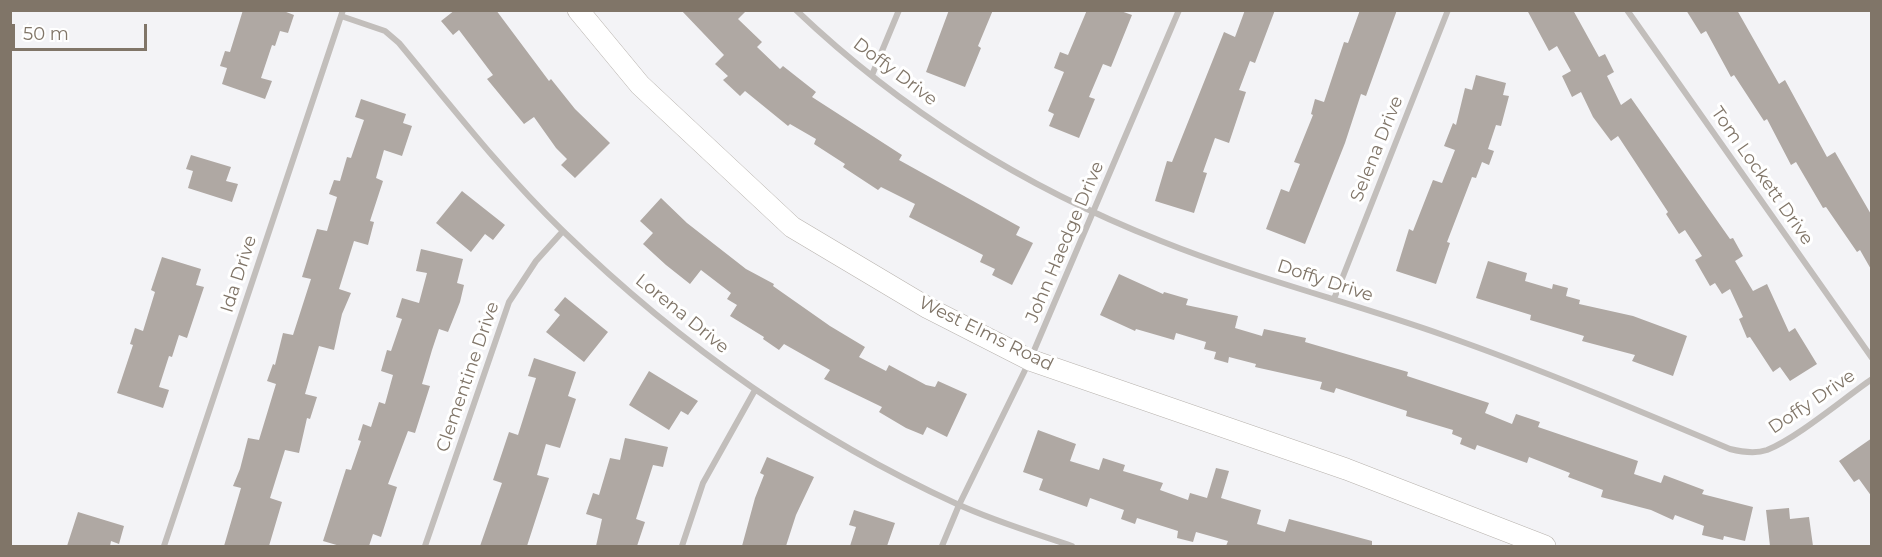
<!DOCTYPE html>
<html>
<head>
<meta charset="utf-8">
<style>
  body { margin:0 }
  #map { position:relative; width:1882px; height:557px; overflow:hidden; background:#f3f3f6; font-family:Montserrat,sans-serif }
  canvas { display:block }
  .frame { position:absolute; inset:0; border:12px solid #807568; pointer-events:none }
  .scale { position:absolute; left:12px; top:24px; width:135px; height:27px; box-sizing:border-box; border:3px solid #807568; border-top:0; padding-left:8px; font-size:18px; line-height:21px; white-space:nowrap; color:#807568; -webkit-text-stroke:4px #fff; paint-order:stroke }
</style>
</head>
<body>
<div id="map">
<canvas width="1882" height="557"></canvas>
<div class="frame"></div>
<div class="scale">50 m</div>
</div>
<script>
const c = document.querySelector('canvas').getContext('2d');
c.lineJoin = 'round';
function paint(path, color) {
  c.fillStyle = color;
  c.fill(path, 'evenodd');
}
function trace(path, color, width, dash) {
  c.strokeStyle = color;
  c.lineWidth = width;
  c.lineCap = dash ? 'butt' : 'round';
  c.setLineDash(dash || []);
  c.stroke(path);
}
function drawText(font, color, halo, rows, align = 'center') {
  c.font = font + ' Montserrat,sans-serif';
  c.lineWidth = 6;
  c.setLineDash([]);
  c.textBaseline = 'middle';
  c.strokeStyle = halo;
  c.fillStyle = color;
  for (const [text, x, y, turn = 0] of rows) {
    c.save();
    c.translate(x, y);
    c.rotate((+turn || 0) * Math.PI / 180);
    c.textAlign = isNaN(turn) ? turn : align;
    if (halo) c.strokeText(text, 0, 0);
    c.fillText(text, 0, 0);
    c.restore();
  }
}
const building = new Path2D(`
  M 243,10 L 281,10 L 294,15 L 288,33 L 280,31 L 275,46 L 272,45 L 261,78 L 272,81 L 265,99 L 222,84 L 227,68 L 220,66 L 225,51 L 230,52 Z
  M 455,10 L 496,10 L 549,81 L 551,79 L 575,109 L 610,143 L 575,178 L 561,165 L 567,159 L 556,148 L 534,117 L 524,124 L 487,79 L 493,75 L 459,30 L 453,35 L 441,21 Z
  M 681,10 L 747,10 L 738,19 L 762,42 L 757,47 L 780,69 L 783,66 L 816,92 L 812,97 L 902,155 L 899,160 L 1020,227 L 1016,235 L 1033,243 L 1012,285 L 992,275 L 995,269 L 980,262 L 983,255 L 909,217 L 915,204 L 881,187 L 878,190 L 843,167 L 845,164 L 814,144 L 816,139 L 790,124 L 788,126 L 745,91 L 740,96 L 723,80 L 728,76 L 715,64 L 724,55 Z
  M 949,10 L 993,10 L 978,46 L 981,48 L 965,87 L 926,72 Z
  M 1087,10 L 1118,10 L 1132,15 L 1111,67 L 1103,64 L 1089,97 L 1095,99 L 1079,138 L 1049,126 L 1054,114 L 1048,111 L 1064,72 L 1054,68 L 1060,52 L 1068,55 Z
  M 1245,10 L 1275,10 L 1255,63 L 1250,61 L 1239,90 L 1246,92 L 1229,143 L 1215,138 L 1203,172 L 1207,173 L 1194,213 L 1155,201 L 1167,161 L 1172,162 L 1224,32 L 1235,37 Z
  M 1360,10 L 1397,10 L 1366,96 L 1361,94 L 1345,143 L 1305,244 L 1266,229 L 1281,189 L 1289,192 L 1300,164 L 1294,162 L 1313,115 L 1311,114 L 1315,99 L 1324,102 L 1344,42 L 1348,43 Z
  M 1527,10 L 1573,10 L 1599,57 L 1605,54 L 1614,72 L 1607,76 L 1621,105 L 1631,98 L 1730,239 L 1733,238 L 1743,256 L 1735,261 L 1753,291 L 1767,284 L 1789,332 L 1795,328 L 1817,364 L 1790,381 L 1780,367 L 1773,372 L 1750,337 L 1747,338 L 1739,319 L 1743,317 L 1730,289 L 1722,294 L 1715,283 L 1710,286 L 1695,260 L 1702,256 L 1685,230 L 1679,234 L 1666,214 L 1668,212 L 1618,136 L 1611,141 L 1593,117 L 1581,92 L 1572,97 L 1562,76 L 1571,71 L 1557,46 L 1549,51 Z
  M 1686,10 L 1737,10 L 1779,84 L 1785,80 L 1827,157 L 1835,152 L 1872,216 L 1872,271 L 1860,250 L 1857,252 L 1826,207 L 1823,208 L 1796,162 L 1791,165 L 1767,119 L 1764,121 L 1734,75 L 1731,77 L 1706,31 L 1701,34 Z
  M 1476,75 L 1506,83 L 1503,95 L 1509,96 L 1501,126 L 1496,125 L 1488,149 L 1494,151 L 1489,165 L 1482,162 L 1476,178 L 1472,177 L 1447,242 L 1450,243 L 1436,284 L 1396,271 L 1409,229 L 1413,231 L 1433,180 L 1442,183 L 1455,150 L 1444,146 L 1453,123 L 1456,125 L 1465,88 L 1472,90 Z
  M 361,99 L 406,114 L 403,123 L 412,126 L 402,156 L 384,150 L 376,178 L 383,181 L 370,221 L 374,222 L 368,245 L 354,241 L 339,289 L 351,293 L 342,314 L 334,350 L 319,346 L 305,394 L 317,397 L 310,419 L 307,418 L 299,453 L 285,450 L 270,498 L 282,502 L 269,546 L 224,546 L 241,488 L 233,486 L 240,469 L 248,438 L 259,440 L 276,384 L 267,381 L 273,364 L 275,365 L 283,333 L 293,335 L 311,279 L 302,277 L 317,229 L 327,231 L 337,197 L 329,194 L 334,180 L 340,181 L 347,157 L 351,158 L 364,120 L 355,117 Z
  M 191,155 L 231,167 L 226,181 L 238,184 L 232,202 L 188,188 L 193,171 L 186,169 Z
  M 462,191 L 505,225 L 493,240 L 485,234 L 471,252 L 436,223 Z
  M 661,198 L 687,223 L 746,269 L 774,284 L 773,286 L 830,326 L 865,347 L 859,357 L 886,371 L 889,365 L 926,385 L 935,387 L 938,381 L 967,394 L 947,437 L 927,427 L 923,435 L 906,428 L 879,412 L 882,407 L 824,379 L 830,370 L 784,344 L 779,350 L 763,339 L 764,337 L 730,316 L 737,305 L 727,299 L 731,293 L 701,270 L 690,284 L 666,265 L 643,244 L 653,233 L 640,221 Z
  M 421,249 L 463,259 L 457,283 L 464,285 L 460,302 L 448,332 L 439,329 L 432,350 L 422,384 L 430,386 L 415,433 L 408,431 L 388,484 L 397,487 L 381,537 L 373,534 L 369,546 L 340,546 L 323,541 L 346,469 L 351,470 L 361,441 L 358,440 L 363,424 L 371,427 L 379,402 L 385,404 L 393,375 L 381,371 L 387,350 L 391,351 L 402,319 L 396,317 L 402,298 L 419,303 L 427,273 L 416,271 Z
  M 162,257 L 201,269 L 196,285 L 204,287 L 187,338 L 179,335 L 172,357 L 169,356 L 159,387 L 169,390 L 163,408 L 117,393 L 133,345 L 130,344 L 135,328 L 143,331 L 155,292 L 151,290 Z
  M 1488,261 L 1527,273 L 1525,281 L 1552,289 L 1553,284 L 1568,288 L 1566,296 L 1580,300 L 1579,304 L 1633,316 L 1687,336 L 1673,376 L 1632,361 L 1635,355 L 1582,341 L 1584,336 L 1530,320 L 1531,315 L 1476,298 Z
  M 1119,274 L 1163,294 L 1164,292 L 1188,299 L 1186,305 L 1238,316 L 1235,328 L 1262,336 L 1264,329 L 1306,338 L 1305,342 L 1408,372 L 1407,376 L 1489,403 L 1485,413 L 1512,424 L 1516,414 L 1540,422 L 1538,427 L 1638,461 L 1634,474 L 1661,483 L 1664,475 L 1704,490 L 1702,494 L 1753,507 L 1745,541 L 1724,536 L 1723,540 L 1702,535 L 1704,526 L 1675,515 L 1673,520 L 1651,510 L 1601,497 L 1603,490 L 1568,477 L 1570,473 L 1529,457 L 1527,463 L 1477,445 L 1475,450 L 1460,444 L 1462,438 L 1452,434 L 1453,430 L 1406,416 L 1407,411 L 1336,388 L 1334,393 L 1320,389 L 1322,382 L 1255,367 L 1256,364 L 1229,357 L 1228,363 L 1214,359 L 1216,352 L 1204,349 L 1206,342 L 1176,333 L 1174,340 L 1136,329 L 1135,331 L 1100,315 Z
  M 565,297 L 608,332 L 584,362 L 546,332 L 560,315 L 554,310 Z
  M 534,358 L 576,372 L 568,396 L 576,399 L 560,448 L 546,444 L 537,475 L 549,478 L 527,546 L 480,546 L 502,483 L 493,480 L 509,432 L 518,435 L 536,378 L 528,376 Z
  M 649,371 L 698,401 L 688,415 L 681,411 L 669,430 L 629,405 Z
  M 1038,430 L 1076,444 L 1070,461 L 1099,470 L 1103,458 L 1125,465 L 1123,471 L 1163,483 L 1160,490 L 1188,500 L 1190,493 L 1207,498 L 1216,468 L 1229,471 L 1221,498 L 1261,510 L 1257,524 L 1285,532 L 1289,519 L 1372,541 L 1372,546 L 1226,546 L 1228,541 L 1196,532 L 1193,542 L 1177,538 L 1178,531 L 1137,518 L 1135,524 L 1121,519 L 1124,510 L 1090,498 L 1087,507 L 1039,490 L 1043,479 L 1023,472 Z
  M 625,438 L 668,447 L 663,467 L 653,465 L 636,519 L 645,522 L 637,546 L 596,546 L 602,519 L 586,514 L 593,493 L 599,495 L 610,458 L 620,460 Z
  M 1872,438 L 1872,497 L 1859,479 L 1854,482 L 1839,461 Z
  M 767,457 L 814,477 L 796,515 L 786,546 L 742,546 L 755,498 L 764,475 L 760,473 Z
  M 1789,508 L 1790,519 L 1809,517 L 1813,546 L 1770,546 L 1766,510 Z
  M 854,510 L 895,523 L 887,546 L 850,546 L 856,527 L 849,525 Z
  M 78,512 L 124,526 L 119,544 L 111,541 L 110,546 L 67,546 Z`);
const street = new Path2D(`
  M 796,10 C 901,110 1026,188 1161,241 C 1253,278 1350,302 1443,335 C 1540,369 1635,409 1730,449 C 1742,452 1755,454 1767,450 C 1797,438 1843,399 1872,379
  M 1627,10 L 1872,358
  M 341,16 L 385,31 L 399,43 C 452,107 503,173 563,231 C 678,343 811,437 957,504 C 994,521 1034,533 1072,546
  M 872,75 L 899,10
  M 1334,299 L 1448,10
  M 164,546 L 343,10
  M 425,546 L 509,302 L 536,261 L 563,231
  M 682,546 L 703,483 L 755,390
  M 942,546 L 959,505 L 1030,360 L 1179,10`);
const secondary = new Path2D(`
  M 578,10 L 640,85 L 792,227 L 928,308 L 1030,360 L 1346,469 L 1545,546`);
const streetNames = [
  ["Doffy Drive",895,72,37],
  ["Selena Drive",1377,149,-68],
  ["Tom Lockett Drive",1762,176,55],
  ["John Haedge Drive",1065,242,-67],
  ["Ida Drive",239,274,-72],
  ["Doffy Drive",1325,281,18],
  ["Lorena Drive",682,314,39],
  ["West Elms Road",986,334,26],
  ["Clementine Drive",468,377,-71],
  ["Doffy Drive",1812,402,-34]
];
paint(building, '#afa8a3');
trace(secondary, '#b7b2ad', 22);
trace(street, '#c2bebb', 6);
trace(secondary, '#fff', 21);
drawText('18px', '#807568', '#fff', streetNames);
</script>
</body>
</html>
